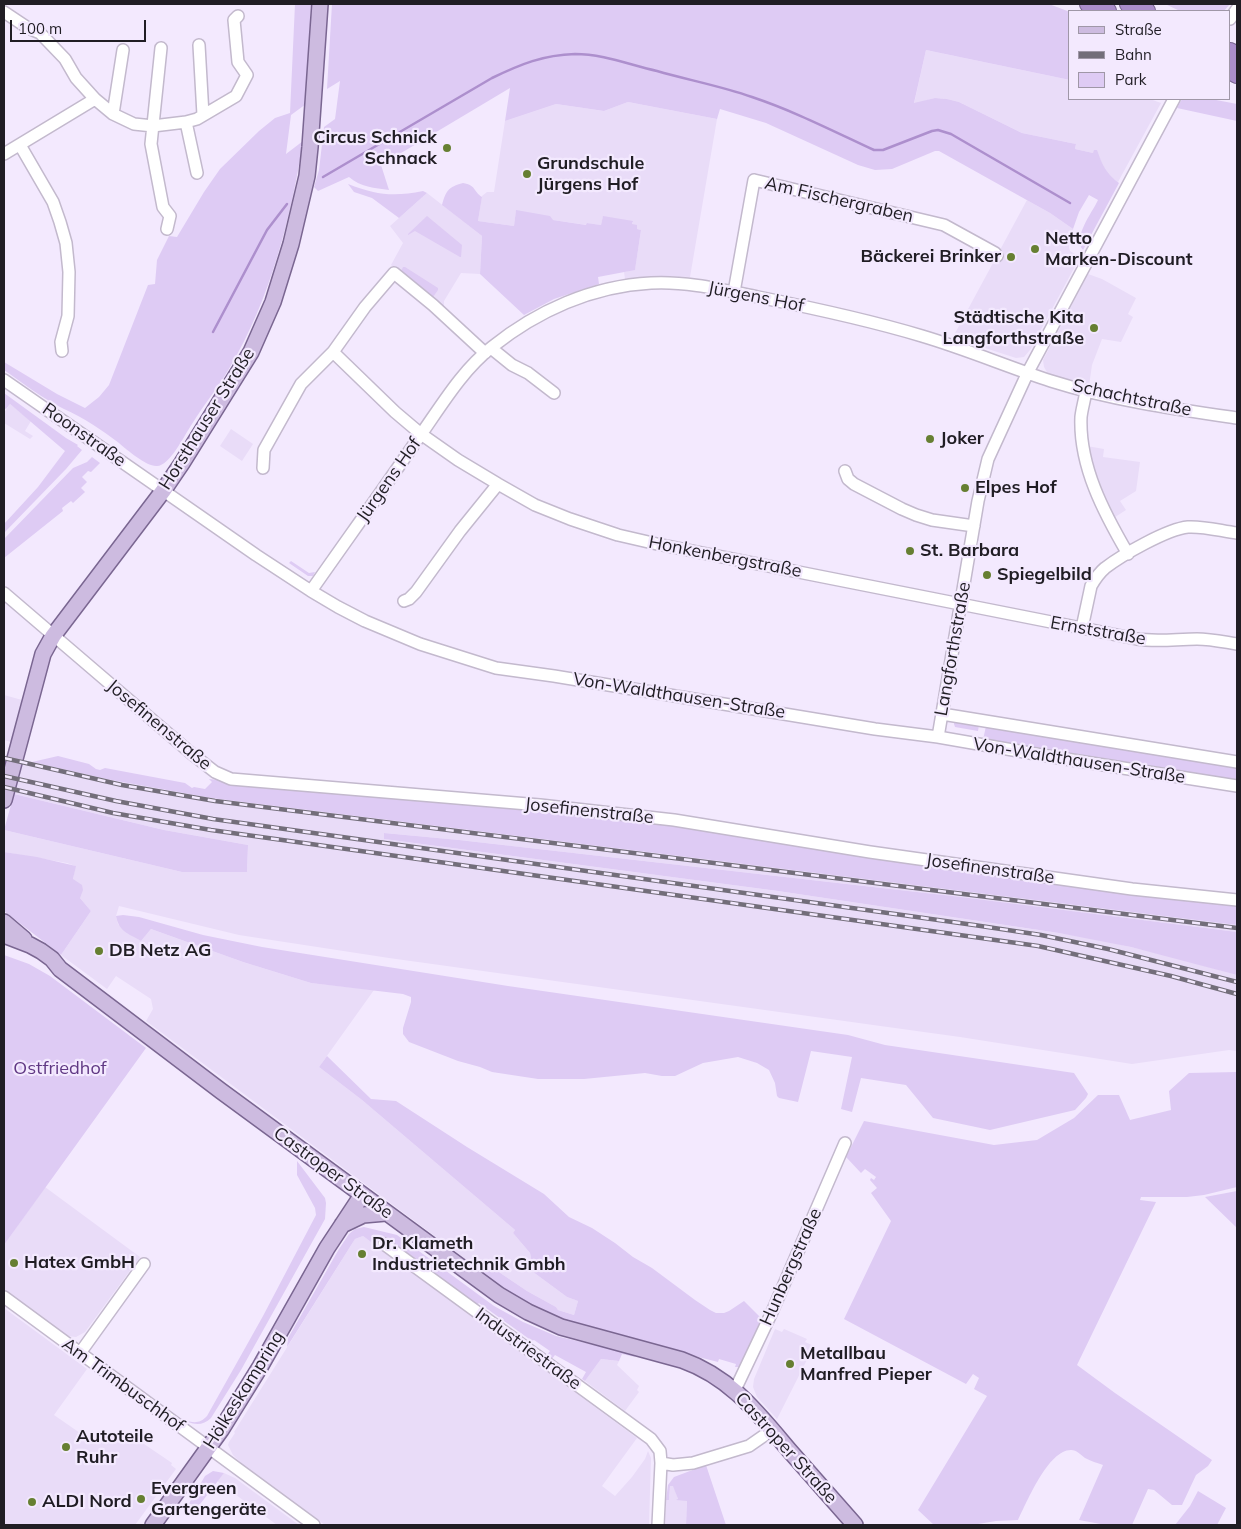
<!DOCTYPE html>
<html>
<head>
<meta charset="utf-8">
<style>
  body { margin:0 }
  #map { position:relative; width:1241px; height:1529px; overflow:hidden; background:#f3e9fe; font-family:Mulish,sans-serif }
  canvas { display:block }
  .frame { position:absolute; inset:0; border:5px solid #201d24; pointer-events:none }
  .legend { position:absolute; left:1068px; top:10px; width:162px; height:90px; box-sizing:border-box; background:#f3e9fe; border:1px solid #9f97a7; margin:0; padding:6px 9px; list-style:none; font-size:15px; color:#201d24 }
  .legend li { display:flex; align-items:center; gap:10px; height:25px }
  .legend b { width:25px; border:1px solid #9f97a7 }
  .scale { position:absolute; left:10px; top:20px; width:136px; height:22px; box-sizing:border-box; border:2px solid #201d24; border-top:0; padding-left:6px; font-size:15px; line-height:18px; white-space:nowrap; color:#201d24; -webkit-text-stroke:4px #f3e9fe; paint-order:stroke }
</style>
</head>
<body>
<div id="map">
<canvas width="1241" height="1529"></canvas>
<div class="frame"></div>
<ul class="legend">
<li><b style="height:6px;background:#cdbbe0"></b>Straße</li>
<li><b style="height:6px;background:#736e7a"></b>Bahn</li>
<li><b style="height:14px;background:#decbf4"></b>Park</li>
</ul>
<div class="scale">100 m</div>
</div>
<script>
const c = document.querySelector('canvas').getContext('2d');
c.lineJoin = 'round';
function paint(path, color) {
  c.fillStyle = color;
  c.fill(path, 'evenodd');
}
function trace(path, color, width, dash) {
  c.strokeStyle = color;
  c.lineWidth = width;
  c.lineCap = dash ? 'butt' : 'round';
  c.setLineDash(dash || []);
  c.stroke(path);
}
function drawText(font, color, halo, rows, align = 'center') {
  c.font = font + ' Mulish,sans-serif';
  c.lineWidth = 4.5;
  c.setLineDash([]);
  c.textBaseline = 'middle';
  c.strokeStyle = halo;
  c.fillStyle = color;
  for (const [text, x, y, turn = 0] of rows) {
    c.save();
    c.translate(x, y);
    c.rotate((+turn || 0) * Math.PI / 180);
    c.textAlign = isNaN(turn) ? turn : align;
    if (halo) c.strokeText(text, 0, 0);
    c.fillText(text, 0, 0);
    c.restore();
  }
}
const built = new Path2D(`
  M 926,50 L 1070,80 L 1070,99 L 1150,99 L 1161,103 L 1118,182 L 1110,177 L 1105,170 L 1096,150 L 1093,153 L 1075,149 L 1076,144 L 1022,133 L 959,102 L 947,99 L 935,98 L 914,104 Z
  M 628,102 L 717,119 L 690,277 L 659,276 L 625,279 L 624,272 L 635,269 L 641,230 L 637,229 L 632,224 L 633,222 L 603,217 L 601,225 L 587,223 L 587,225 L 553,220 L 516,211 L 514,226 L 478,221 L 482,196 L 487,192 L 494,192 L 505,121 L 556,104 L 604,111 Z
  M 427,193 L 482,236 L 480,274 L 461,273 L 444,301 L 444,309 L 391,265 L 403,243 L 390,226 Z
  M 1027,200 L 1050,213 L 1073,229 L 1074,232 L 1069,241 L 1069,248 L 1070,251 L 1080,257 L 1030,350 L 1024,357 L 1016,358 L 982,347 L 984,339 L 980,338 L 978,345 L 953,337 Z
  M 1088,274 L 1102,279 L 1136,298 L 1128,314 L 1133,317 L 1121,342 L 1102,339 L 1092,365 L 1089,386 L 1048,374 L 1044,367 L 1043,360 Z
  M 10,404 L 31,421 L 25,431 L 33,436 L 30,439 L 4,423 L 4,413 Z
  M 231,429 L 253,444 L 242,461 L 220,446 Z
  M 1087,446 L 1104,449 L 1103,457 L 1140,462 L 1136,491 L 1120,501 L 1126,510 L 1112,519 L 1100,493 Z
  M 4,695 L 22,700 L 11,742 L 4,740 Z
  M 23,760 L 106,779 L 211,798 L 1237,925 L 1237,932 L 961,897 L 459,840 L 384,833 L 384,839 L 778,891 L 1059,933 L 1093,938 L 1177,958 L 1237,975 L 1237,1051 L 1229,1050 L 1132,1064 L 960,1037 L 389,958 L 239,935 L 119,906 L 116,916 L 118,924 L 141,941 L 151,929 L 243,962 L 311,983 L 374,990 L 319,1067 L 362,1100 L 515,1230 L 513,1233 L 530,1253 L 531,1258 L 529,1269 L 567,1297 L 578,1301 L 574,1315 L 558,1310 L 556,1307 L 527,1291 L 487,1264 L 480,1265 L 479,1269 L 146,1021 L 153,1009 L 151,999 L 116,976 L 107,989 L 61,955 L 91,911 L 80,898 L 73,880 L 75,866 L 67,863 L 4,852 L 4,830 L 182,872 L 247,872 L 248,845 L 164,830 L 14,794 Z
  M 45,1187 L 140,1257 L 85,1332 L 76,1337 L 67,1336 L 4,1289 L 4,1245 Z
  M 363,1236 L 637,1438 L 602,1486 L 615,1496 L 632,1477 L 645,1459 L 648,1451 L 651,1458 L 649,1525 L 325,1525 L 241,1463 L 233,1455 L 228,1445 L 229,1442 L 235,1433 L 234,1432 L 355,1239 Z
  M 4,1308 L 87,1369 L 54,1415 L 93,1442 L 97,1437 L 110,1434 L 115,1435 L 122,1429 L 172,1463 L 171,1465 L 176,1469 L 135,1525 L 4,1525 Z
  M 775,1329 L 782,1332 L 784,1329 L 807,1339 L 805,1342 L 814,1346 L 777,1419 L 757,1397 L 753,1387 L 754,1379 Z
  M 601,1359 L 619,1361 L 617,1365 L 639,1386 L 637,1390 L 639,1392 L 625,1411 L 585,1381 Z
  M 224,1473 L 235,1478 L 299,1525 L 277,1525 L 217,1481 Z
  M 670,1486 L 674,1486 L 678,1499 L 687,1500 L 686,1525 L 665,1525 L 666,1500 L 669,1499 Z`);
const green = new Path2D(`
  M 295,4 L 311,4 L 306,104 L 291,115 L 286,154 L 303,141 C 291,218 270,300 230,367 C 219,387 204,404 192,424 C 185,434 170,466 157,466 C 147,467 127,450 119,443 C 102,430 84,418 64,409 C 43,399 23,383 4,370 L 4,362 L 57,394 L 85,408 L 99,397 L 109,385 L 148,285 L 155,284 L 157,260 L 169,236 L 177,237 L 204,192 L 220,169 L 259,131 L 275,118 L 290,113 Z
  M 332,4 L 1049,4 L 1070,12 L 1070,80 L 926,50 L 914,103 L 935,98 L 947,99 L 959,102 L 1022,133 L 1076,144 L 1075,149 L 1093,153 L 1094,150 L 1097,150 C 1102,164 1106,174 1119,183 L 1083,250 C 1072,238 1092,213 1098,200 L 1089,195 L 1079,212 L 1073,229 L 1050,213 L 939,151 L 935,151 L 892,169 L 875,170 L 858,165 L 766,123 L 720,109 L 717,119 L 628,102 L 604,111 L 556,104 L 505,121 L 510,88 L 381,165 L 389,190 C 375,188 360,187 349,177 L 318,191 L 314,187 L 319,170 L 324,127 L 335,119 L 340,81 L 327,89 Z
  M 1165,4 L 1230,4 L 1224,11 L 1180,11 Z
  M 1182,99 L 1211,99 L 1237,104 L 1237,121 L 1177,108 Z
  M 463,183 C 476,185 473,191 482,197 L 478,221 L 514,226 L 516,210 L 550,216 L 553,220 L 586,225 L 587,223 L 601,225 L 603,216 L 633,221 L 632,224 L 637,225 L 637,229 L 641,230 L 635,270 L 598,277 L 599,284 L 554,299 L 524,315 L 480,274 L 482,236 L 442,205 C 446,191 448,187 463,183 Z
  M 348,184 C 376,195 394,197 423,191 L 427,193 L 399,218 L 372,198 L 354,192 Z
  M 427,216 L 462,245 L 461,257 L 460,257 L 415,231 L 408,235 L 408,234 Z
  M 403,267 L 405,267 L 438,288 L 438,290 L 433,297 L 431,297 L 402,273 L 401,271 Z
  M 4,393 L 66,438 L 78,445 L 77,446 L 82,450 L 66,469 L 4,533 L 4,524 L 38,487 L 65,451 L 10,404 L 6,409 L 4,408 Z
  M 92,457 L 100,463 L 91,472 L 88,471 L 82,477 L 87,482 L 81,488 L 85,492 L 73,503 L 71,501 L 62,508 L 63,511 L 4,558 L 4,539 L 73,468 L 87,462 Z
  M 291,561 L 309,573 L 315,572 L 313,576 L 308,576 L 289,563 Z
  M 954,720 L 1237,765 L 1237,781 L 983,740 L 986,726 L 979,725 L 978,731 L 955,727 L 954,724 Z
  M 58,756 L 89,764 L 96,769 L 100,770 L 105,768 L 185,783 L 192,788 L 194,787 L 205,789 L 212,782 L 209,779 L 555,811 L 705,829 L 1237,905 L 1237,925 L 211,798 L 106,779 L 23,760 L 32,762 Z
  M 14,794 L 164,830 L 248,845 L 247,872 L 182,872 L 4,830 Z
  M 384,833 L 459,840 L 961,897 L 1237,932 L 1237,975 L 1131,947 L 1059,933 L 778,891 L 384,839 Z
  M 4,852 L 37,857 L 76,866 L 73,879 L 82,885 L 83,890 L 80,898 L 91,911 L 61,955 L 4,911 Z
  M 123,915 L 139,917 L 203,935 L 262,947 L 508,986 L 848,1035 L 885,1045 L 1074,1073 L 1088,1094 L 1086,1098 L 1075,1110 L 990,1130 L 933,1118 L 906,1085 L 861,1078 L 852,1112 L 841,1109 L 852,1057 L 811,1051 L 798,1102 L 779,1098 L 777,1096 L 775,1083 L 769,1070 L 757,1063 L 738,1057 L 703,1063 L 675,1076 L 662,1076 L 645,1073 L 584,1079 L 538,1079 L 492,1072 L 480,1067 L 458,1061 L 409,1042 L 403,1034 L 403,1028 L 411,1002 L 411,997 L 403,994 L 311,983 L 243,962 L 151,929 L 141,941 C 128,933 119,932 116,916 Z
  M 4,955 L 29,964 L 50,976 L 146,1048 L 4,1245 Z
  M 327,1056 L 371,1099 L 396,1101 L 467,1147 L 544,1194 L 569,1217 L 592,1228 L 615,1243 L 633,1257 L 652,1268 L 695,1300 L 710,1310 L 716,1313 L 724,1313 L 729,1311 L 744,1301 L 762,1319 L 762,1325 L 742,1367 L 735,1367 L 736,1364 L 719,1359 L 718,1362 L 566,1323 L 523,1303 L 478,1271 L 480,1265 L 487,1264 L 527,1291 L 556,1307 L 558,1310 L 574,1315 L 578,1301 L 567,1297 L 529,1269 L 527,1264 L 531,1258 L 530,1253 L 513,1233 L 515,1230 L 362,1100 L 319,1067 Z
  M 1237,1072 L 1237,1187 L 1204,1195 L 1187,1197 L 1141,1197 L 1140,1200 L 1156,1202 L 1077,1365 L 1115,1393 L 1212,1460 L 1208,1466 L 1196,1475 L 1182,1505 L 1172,1505 L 1154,1490 L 1148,1489 L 1132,1525 L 1106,1525 L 1079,1520 L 1103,1465 C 1098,1463 1090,1461 1085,1458 C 1081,1455 1077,1450 1071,1450 C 1048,1450 1027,1502 1018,1520 L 996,1521 L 972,1525 L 934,1525 L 918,1510 L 987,1396 L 974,1389 L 979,1378 L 973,1374 L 966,1384 L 844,1319 L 891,1221 L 871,1193 L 877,1188 L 870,1180 L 871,1178 L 874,1180 L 876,1177 L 865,1169 L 861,1173 L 846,1157 L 864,1121 L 994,1145 L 1037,1140 L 1074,1118 L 1098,1095 L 1119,1095 L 1130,1120 L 1171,1110 L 1169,1091 L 1189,1073 Z
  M 297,1161 L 325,1198 L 326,1203 L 325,1219 L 241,1370 L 211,1418 C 201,1428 190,1424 178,1417 C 189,1422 198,1426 207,1416 L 263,1316 L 316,1215 L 315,1208 L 297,1175 Z
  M 1237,1191 L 1237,1228 L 1205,1197 Z
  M 364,1227 L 397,1235 L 494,1306 L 523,1322 L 556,1336 L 633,1354 L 635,1357 L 622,1354 L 619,1361 L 601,1359 L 585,1381 L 582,1379 L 586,1372 L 555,1355 L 551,1360 L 546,1356 L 550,1351 L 534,1340 L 532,1341 L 479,1303 L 477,1305 L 384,1240 L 379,1248 L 363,1236 L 355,1239 L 287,1347 L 288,1338 L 339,1249 L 349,1234 L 355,1229 Z
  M 706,1465 L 726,1525 L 686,1525 L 687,1501 L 676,1500 L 678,1499 L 673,1486 L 670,1486 L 669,1500 L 666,1500 L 668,1485 L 674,1477 Z
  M 213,1471 L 224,1473 L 191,1516 L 184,1512 L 205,1476 Z
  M 1198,1491 L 1226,1508 L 1217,1525 L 1175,1525 L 1190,1506 Z`);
const stream = new Path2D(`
  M 323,177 L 492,78 C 521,64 543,55 575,54 C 603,54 630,65 657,71 C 688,80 721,86 752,97 C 794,111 833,131 874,150 L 883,150 L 932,131 L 938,130 L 951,134 L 1070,203
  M 213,332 L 267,230 L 287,204`);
const minor = new Path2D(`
  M 4,12 L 28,28 L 40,33 L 65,59 L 76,78 L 95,99 L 113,114 L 134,124 L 153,126 L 186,122 L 197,119 L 236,96 L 247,75 L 238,62 L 234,20 L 238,16
  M 1230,19 L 1237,9
  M 199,45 L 203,115
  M 161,48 L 151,144 L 163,207 L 170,216 L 167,229
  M 113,114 L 123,50
  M 186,122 L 197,173
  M 20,145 L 53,202 L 60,222 L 66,243 L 69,272 L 68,316 L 61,342 L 62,351
  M 4,154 L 95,99
  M 734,292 L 754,180 L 944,225 L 995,253 L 997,256
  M 491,348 L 512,365 L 528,373 L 554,393
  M 333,352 L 365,307 L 394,273 L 433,305 L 485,353
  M 4,380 L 256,555 L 311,591 L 338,607 L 365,621 L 420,644 L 496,668 L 554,676 L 875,729 L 938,737 L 1053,757 L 1237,786
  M 1086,390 C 1085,399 1082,408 1081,417 C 1079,466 1104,513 1128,554
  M 263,468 L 264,450 L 301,384 L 333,352 L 395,412 L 421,434 L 458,460 L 498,484 L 535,505 L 570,519 L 618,535 L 657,544 L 1137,639 C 1157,642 1177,639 1197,639 C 1211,639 1224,642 1237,644
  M 845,471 L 848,479 L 854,484 L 902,509 L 916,515 L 932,520 L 974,526
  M 311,591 C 346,541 382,491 417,440 C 440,408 461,371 492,347 C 537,311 592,286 651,283 C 687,281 723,290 758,297 C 813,308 869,320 922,336 C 966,349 1008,367 1051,381 C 1111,400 1175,409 1237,418
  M 4,593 L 192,754 L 215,772 L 231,779 L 540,805 L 674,820 L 870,852 L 1132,889 L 1237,900
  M 404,601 L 409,599 L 416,592 L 460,531 L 498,484
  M 1082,628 L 1091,586 C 1095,579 1099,573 1105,568 C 1122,555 1167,529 1188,527 C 1204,526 1221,531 1237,533
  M 942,714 L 1237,762
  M 938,737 L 978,501 L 988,459 L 1028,372 L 1174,99
  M 384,1244 L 651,1439 L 660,1451 L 661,1463 L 658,1525
  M 4,1297 L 314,1525
  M 80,1353 L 144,1264
  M 735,1390 L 772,1312 L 845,1143
  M 661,1463 L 673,1465 L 693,1463 L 749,1446 L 772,1430`);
const major = new Path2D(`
  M 4,800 L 43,654 L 53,636 L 163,491 L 182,463 L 251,352 L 273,302 L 291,244 L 307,176 L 310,147 L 320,4
  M 4,922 L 24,939
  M 4,935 L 30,945 L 41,951 L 52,959 L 60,969 L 221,1091 L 499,1295 L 528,1312 L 561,1327 L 682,1360 C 730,1377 757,1412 789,1450 C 811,1475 833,1500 855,1525
  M 342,1225 L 363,1215 L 386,1213
  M 153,1525 L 221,1430 L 260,1367 L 327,1248 L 362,1195`);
const highway = new Path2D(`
  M 1089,4 L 1107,11
  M 1129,4 L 1146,11
  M 1230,52 L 1237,56
  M 1230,70 L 1237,74`);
const rail = new Path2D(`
  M 4,758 L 122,785 L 215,801 L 1237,928
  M 4,776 L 116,801 L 213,819 L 974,925 L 1041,935 L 1108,949 L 1237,982
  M 4,787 L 113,813 L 211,830 L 1038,946 L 1171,976 L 1237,994`);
const markers = [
  [447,148,5,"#667f32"],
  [527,174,5,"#667f32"],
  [1035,249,5,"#667f32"],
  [1011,257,5,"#667f32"],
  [1094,328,5,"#667f32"],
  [930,439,5,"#667f32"],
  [965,488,5,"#667f32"],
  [910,551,5,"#667f32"],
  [987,575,5,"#667f32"],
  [99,951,5,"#667f32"],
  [362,1254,5,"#667f32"],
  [14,1263,5,"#667f32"],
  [790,1364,5,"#667f32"],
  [66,1447,5,"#667f32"],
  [141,1499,5,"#667f32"],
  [32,1502,5,"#667f32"]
];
const poiNames = [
  ["Circus Schnick",437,138,"right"],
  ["Schnack",437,159,"right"],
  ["Grundschule",537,164],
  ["Jürgens Hof",537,185],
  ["Netto",1045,239],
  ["Marken-Discount",1045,260],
  ["Bäckerei Brinker",1001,257,"right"],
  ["Städtische Kita",1084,318,"right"],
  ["Langforthstraße",1084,339,"right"],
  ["Joker",940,439],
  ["Elpes Hof",975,488],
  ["St. Barbara",920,551],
  ["Spiegelbild",997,575],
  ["DB Netz AG",109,951],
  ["Dr. Klameth",372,1244],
  ["Industrietechnik Gmbh",372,1265],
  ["Hatex GmbH",24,1263],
  ["Metallbau",800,1354],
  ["Manfred Pieper",800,1375],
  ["Autoteile",76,1437],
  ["Ruhr",76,1458],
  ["Evergreen",151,1489],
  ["Gartengeräte",151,1510],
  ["ALDI Nord",42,1502]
];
const streetNames = [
  ["Am Fischergraben",839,200,13],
  ["Jürgens Hof",756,297,11],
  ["Schachtstraße",1132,398,12],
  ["Horsthauser Straße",207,419,-58],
  ["Roonstraße",84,435,35],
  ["Jürgens Hof",389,480,-55],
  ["Honkenbergstraße",725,557,11],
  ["Ernststraße",1098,631,10],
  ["Langforthstraße",953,649,-80],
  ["Von-Waldthausen-Straße",679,696,9],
  ["Josefinenstraße",159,725,40],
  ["Von-Waldthausen-Straße",1079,761,9],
  ["Josefinenstraße",589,811,6],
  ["Josefinenstraße",990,869,8],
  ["Castroper Straße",333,1173,36],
  ["Hunbergstraße",791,1267,-66],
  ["Industriestraße",528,1349,36],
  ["Am Trimbuschhof",123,1385,36],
  ["Hölkeskampring",244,1390,-58],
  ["Castroper Straße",786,1448,48]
];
const parkNames = [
  ["Ostfriedhof",60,1069]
];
paint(built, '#e9dcf8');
paint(green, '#decbf4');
trace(stream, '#ad8fcd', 2.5);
trace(minor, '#c3b9cd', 14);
trace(major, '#7a6691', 18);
trace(highway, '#7a6691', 20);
trace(minor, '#fff', 11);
trace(major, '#cdbbe0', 15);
trace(highway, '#ab8dcb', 18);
trace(rail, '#736e7a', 4.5);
trace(rail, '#f3e9fe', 2.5, [8]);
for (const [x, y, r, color] of markers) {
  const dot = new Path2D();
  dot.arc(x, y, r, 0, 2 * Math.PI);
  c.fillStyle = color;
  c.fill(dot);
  trace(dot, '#f3e9fe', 2);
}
drawText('bold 18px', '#201d24', '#f3e9fe', poiNames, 'left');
drawText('18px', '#201d24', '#f3e9fe', streetNames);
drawText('18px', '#603884', '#f3e9fe', parkNames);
</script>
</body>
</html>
